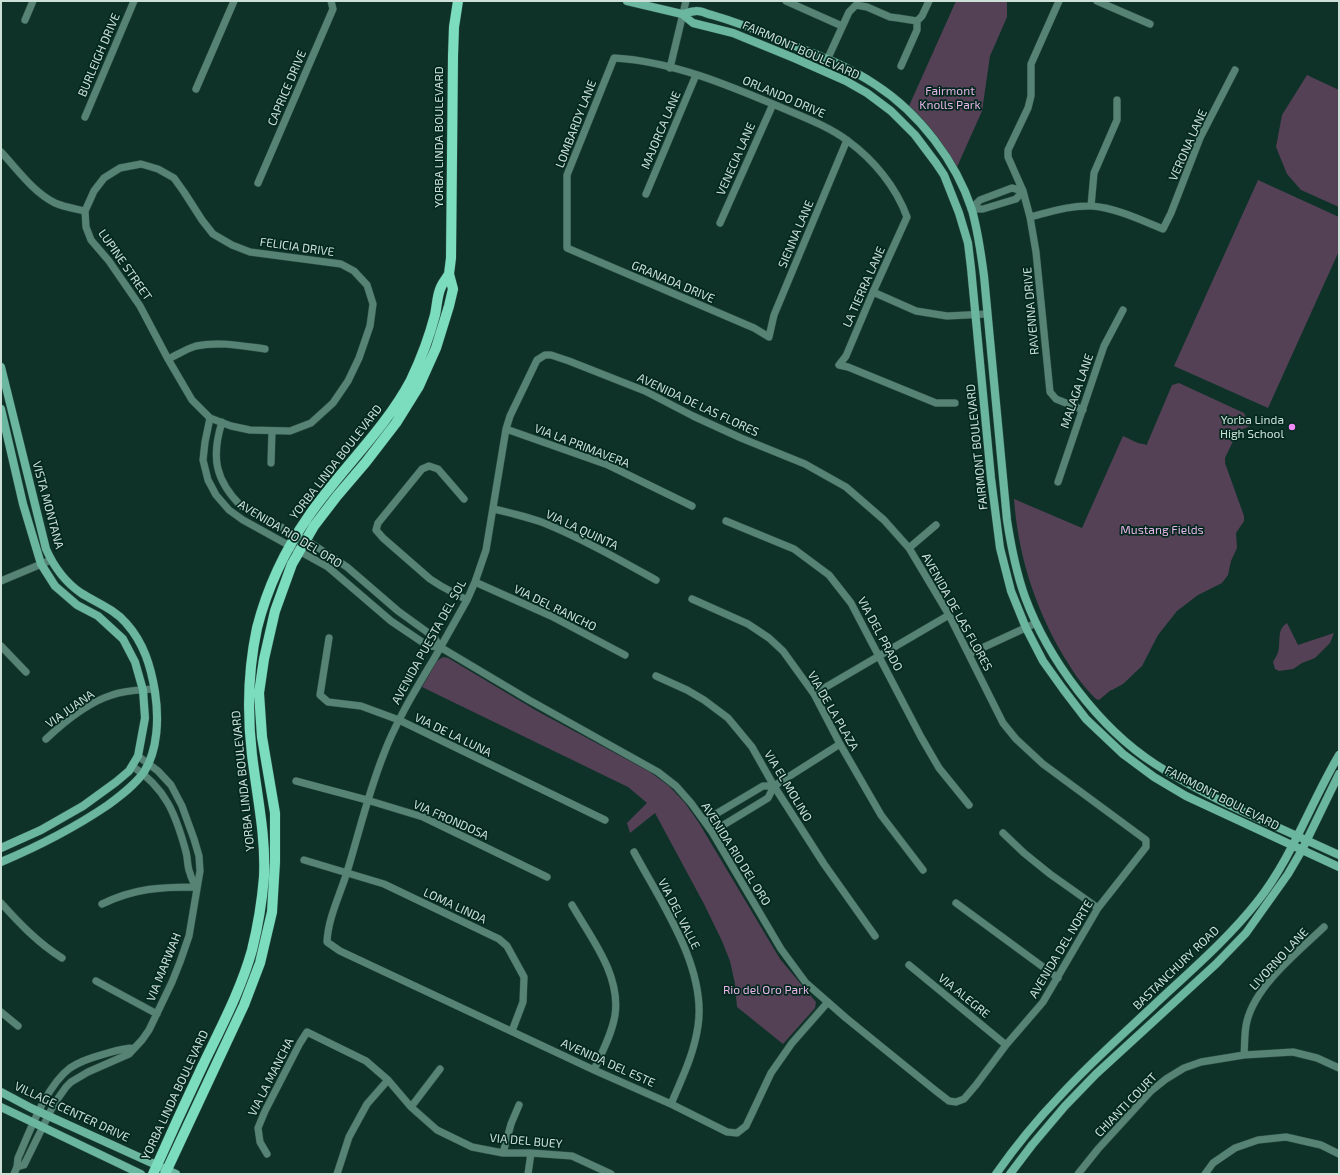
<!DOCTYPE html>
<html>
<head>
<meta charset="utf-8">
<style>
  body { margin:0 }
  #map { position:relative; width:1340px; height:1175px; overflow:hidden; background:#0e3228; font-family:"Exo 2",sans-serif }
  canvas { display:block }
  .frame { position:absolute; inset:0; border:2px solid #cce0d8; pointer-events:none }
</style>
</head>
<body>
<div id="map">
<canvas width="1340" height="1175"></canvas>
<div class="frame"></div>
</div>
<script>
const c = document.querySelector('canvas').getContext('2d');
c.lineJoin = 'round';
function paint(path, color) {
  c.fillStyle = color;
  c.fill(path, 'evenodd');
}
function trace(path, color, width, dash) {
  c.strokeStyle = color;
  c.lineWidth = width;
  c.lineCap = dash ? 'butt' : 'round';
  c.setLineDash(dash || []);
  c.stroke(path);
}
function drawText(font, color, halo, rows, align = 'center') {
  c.font = font + ' "Exo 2",sans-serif';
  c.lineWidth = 3.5;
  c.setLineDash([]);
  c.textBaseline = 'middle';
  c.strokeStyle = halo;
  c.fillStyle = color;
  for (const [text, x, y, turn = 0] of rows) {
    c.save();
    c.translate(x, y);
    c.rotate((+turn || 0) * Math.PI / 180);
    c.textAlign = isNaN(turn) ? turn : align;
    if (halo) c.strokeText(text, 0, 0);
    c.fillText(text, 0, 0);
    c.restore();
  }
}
const green = new Path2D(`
  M 956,1 L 1007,1 L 1007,17 L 990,56 L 982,111 L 957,167 L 937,137 L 909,106 Z
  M 1307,75 L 1339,90 L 1339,207 L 1301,190 L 1287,174 L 1276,147 L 1282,115 Z
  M 1258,180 L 1339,217 L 1339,251 L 1268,408 L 1174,366 Z
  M 1179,383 L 1244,413 L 1250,426 L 1238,431 L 1236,435 L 1225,458 L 1225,463 L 1244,516 L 1244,521 L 1236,533 L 1237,548 L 1231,561 L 1228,575 L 1222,583 L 1198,595 L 1177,611 L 1158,635 L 1142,666 L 1123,684 L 1112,690 L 1111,690 L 1099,700 L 1096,699 C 1081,685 1070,667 1060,650 C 1033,602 1018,553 1014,499 L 1082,528 L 1123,436 L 1138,443 L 1148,445 L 1147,444 L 1172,385 Z
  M 1287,623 L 1298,645 L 1334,633 L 1330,643 L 1315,658 L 1302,663 L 1293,669 L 1279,671 L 1275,669 L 1273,662 C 1276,657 1279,652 1279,646 C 1280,637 1278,629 1287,623 Z
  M 443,657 L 448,658 L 537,711 L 650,772 L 669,786 L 685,803 L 699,823 L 780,959 L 816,1002 L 815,1008 L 783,1044 L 737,1007 L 735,984 L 730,961 L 722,941 L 704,904 L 655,813 L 630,833 L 627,823 L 647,803 L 628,787 L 422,687 L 437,661 Z`);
const street = new Path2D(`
  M 786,1 L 842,26
  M 1059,1 L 1031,64 L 1031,96 L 1028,108 L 1008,150 L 1008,157 L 1023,191 L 1030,217 L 1036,252 L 1050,392 L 1056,399 L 1083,410
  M 1097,1 L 1150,24
  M 25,20 L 33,1
  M 827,60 L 849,12 L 856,5 L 867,7 L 890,17 L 898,18 L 917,21
  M 901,66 L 917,30 L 917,21 L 922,16 L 929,1
  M 670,68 L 686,1
  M 196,89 L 234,1
  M 85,117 L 134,1
  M 847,140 L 774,315 L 769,337 L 754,328 L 567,248 L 567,175 L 614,58 C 671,61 728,85 780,107 C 803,117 828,126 848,141 C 874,160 896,187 907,217 L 873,292 L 846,356 L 839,365 L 848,367 L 936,403 L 955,403
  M 1,152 C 18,170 33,192 55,203 C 64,207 76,209 85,211
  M 141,164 L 158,169 L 174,178 L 184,192 L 202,220 L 213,234 L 232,245 L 250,252 L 341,264 L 354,271 L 367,285 L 373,304 L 370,326 L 359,358 L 348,381 L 333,403 L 311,423 L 290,431 L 250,430 L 231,426 L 210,418 L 192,400 L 168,359 L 140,306 L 109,261 L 91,240 L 86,227 L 85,211 L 94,191 L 104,178 L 120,168 Z
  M 258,183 L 333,9 L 331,1
  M 646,194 L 696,75
  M 1091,206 L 1094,173 L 1117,120 L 1117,100
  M 971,209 L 980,200 L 1012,188 L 1023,191
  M 971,209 L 983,209 L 1016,199 L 1023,191
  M 1030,217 C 1050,212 1071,205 1092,206 C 1116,208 1141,220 1163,229 L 1171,213 L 1200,138 L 1235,70
  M 720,223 L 773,104
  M 873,292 L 916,311 L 947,316 L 987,314
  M 168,359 C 177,355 186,349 196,346 C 219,341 243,346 265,349
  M 210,418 L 205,442 L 203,460 L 208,480 L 216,495 L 229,510 L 243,520 L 328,567 L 391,621 L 428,646 L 440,647
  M 222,422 C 211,457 215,480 241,506 L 306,540 L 347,567 L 398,611 L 434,637 L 440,647 L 529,700 L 658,772 L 676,786 L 691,803 L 712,832 L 781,949 L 806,983 L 846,1018 L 936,1091 L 949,1101 L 956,1102 L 964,1099 L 976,1085 L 1006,1045 L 1043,1002 L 1098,908 L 1146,847 L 1146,840 L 1043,764 L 1016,739 L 1003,723 L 949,615 L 909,548 L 884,520 L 846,487 L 805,464 L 741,438 L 693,416 L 645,391 L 569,361 L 551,355 L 545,355 L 537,360 L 510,416 L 506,429 L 486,550 L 475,582 L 467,600 L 435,657 C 416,689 396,721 383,756 C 368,794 359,833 347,872 C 340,895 328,918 327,942 L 340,951 L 594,1070 L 671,1104 L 727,1132 L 737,1133 L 746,1126 L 771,1073 L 792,1043 L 828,1002
  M 506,429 L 608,465 L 692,506
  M 271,463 L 272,431
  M 1058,482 L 1104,346 L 1123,310
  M 464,499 L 438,469 L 429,466 L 422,469 L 378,523 L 376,530 L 383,538 L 430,579 L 441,586 L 467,600
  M 494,509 C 511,513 528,517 544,523 C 583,539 620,560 656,580
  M 726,521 L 794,549 L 829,575 L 851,603 L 921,737 L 939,768 L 969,805
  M 909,548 L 936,525
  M 1,581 L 51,560
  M 475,582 L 551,616 L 625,655
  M 692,599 L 748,624 L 769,638 L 783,651 L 814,694 L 840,744 L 881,815 L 923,870
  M 329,638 L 320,695 L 328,702 L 361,706 L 399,720 L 605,820
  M 1,646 L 26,672
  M 969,654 L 1036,623
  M 656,676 L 687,690 L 704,700 L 728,718 L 752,747 L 774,786 L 824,864 L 875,936
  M 814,694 L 949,615
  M 46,739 C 63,723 89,702 112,695 C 125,690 141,690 154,689
  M 132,766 C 166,788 176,815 186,852 C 188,859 187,867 190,873 C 191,878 194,883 196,887
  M 296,781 L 367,800 L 423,817 L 547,877
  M 704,821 L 763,786 L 774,786 L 840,744
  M 712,832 L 768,798 L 774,786
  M 1003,833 L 1024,853 L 1050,874 L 1098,908
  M 634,852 C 661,902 707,968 698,1026 C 694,1054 682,1078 671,1104
  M 304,860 L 384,884 L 499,939 L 507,946 L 524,977 L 523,1002 L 512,1031
  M 1,903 C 19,923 38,943 62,958
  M 956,903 L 1058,978
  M 102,904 C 135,888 161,887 196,887
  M 572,905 C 591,938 621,975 615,1015 C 612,1034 602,1052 594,1070
  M 909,965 L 1006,1045
  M 96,981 L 157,1014
  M 1,1012 L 18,1026
  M 1244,1055 C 1245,1044 1244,1032 1247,1021 C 1256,985 1298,952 1324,927
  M 411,1107 L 440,1069
  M 503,1153 L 511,1124 L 519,1105
  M 267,1154 L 260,1142 L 258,1128 L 265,1111 L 300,1043 L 307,1032 L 366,1061 L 388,1080 L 411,1107 L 437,1130 L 472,1147 L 503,1153 L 531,1153 L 572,1156 L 611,1174
  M 17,1167 L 24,1165 L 54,1104 L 66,1087 L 71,1082 L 88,1072 L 129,1054 L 142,1040 L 149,1030 L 172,982 L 180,962 L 189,936 L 200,871 L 199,856 L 194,839 L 182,806 L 171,785 L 158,771 L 138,756
  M 14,1174 L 17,1167 L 18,1158 C 30,1131 46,1086 70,1068 C 79,1062 90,1058 101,1055 C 112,1052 122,1048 134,1048
  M 337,1174 L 349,1137 L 367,1104 L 388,1080
  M 528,1174 L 531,1153
  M 1078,1174 L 1098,1149 L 1151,1091 L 1166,1079 L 1184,1068 L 1201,1062 L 1244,1055 L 1293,1052 L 1317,1058 L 1339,1068
  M 1205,1174 L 1213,1163 L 1235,1148 L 1258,1140 L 1286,1137 L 1321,1145 L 1339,1154`);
const secondary = new Path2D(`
  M 627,1 L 682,14 L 693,23 L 733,33 L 794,58 L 846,81 L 867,93 L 891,111 L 915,135 L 936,163 L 944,175 L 959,213 L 968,243 L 971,268 L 991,478 L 1000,548 L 1011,591 L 1026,628 L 1043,661 L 1063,689 L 1086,719 L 1123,754 L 1154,777 L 1186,796 L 1339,867
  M 682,14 C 687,13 692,11 697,11 C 702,11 707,14 712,15 C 733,21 754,29 774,38 C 808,51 845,64 876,85 C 919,113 956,161 972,210 C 978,232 981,253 984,276 L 1007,520 C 1011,546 1016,572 1025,597 C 1048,659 1099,728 1155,764 C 1212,801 1277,826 1339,855
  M 1,367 L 46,549 C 54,567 65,582 81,593 C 97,603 114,609 126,623 C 144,643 151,667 155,692 C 159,718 158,750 144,772 C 135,785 120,796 108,805 C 74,828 39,846 1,862
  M 1,409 L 23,504 L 41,564 L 55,586 L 77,605 L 98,616 L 123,639 L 135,662 L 143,690 L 145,718 L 138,756 L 129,771 L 116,782 L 83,806 L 41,830 L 1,848
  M 1,1092 L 31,1108 L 176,1174
  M 1,1107 L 141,1174
  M 996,1174 C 1015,1147 1036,1121 1059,1097 C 1088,1065 1121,1036 1152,1007 C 1188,973 1226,941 1257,902 C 1292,858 1310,804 1339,755
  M 1010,1174 L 1032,1145 L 1065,1106 L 1096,1074 L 1216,964 L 1246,933 L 1288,874 L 1302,850 L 1339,774`);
const primary = new Path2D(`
  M 153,1174 C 169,1138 185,1103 202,1067 C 220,1029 241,990 252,950 C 258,926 262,901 264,877 C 266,836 257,796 252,755 C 247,712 248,670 257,628 C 267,589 285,550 308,517 C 340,470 384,431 411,380 C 421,359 429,338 435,315 C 437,306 437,295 441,287 C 443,282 447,278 449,274
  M 165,1174 L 244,1005 L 260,963 L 272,912 L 275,862 L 275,813 L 262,737 L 259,693 L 264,659 L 275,611 L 292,564 L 314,526 L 337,496 L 366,462 L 396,423 L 419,386 L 436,348 L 449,306 L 453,289 L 449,274 L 451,258 L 453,56 L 454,27 L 458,1`);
const markers = [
  [1292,427,4,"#f08bf6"]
];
const streetNames = [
  ["FAIRMONT BOULEVARD",801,50,24],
  ["BURLEIGH DRIVE",99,55,-67],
  ["CAPRICE DRIVE",287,88,-67],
  ["ORLANDO DRIVE",784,97,23],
  ["LOMBARDY LANE",576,124,-69],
  ["MAJORCA LANE",661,130,-67],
  ["YORBA LINDA BOULEVARD",439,137,-90],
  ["VERONA LANE",1188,145,-66],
  ["VENECIA LANE",736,159,-66],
  ["SIENNA LANE",796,234,-67],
  ["FELICIA DRIVE",297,247,8],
  ["LUPINE STREET",125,265,55],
  ["GRANADA DRIVE",673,282,23],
  ["LA TIERRA LANE",864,287,-66],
  ["RAVENNA DRIVE",1031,311,-95],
  ["MALAGA LANE",1077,391,-71],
  ["AVENIDA DE LAS FLORES",698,405,25],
  ["VIA LA PRIMAVERA",582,446,21],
  ["FAIRMONT BOULEVARD",977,447,-96],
  ["YORBA LINDA BOULEVARD",336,462,-52],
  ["VISTA MONTANA",48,505,75],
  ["VIA LA QUINTA",582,530,25],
  ["AVENIDA RIO DEL ORO",290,534,31],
  ["VIA DEL RANCHO",555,608,26],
  ["AVENIDA DE LAS FLORES",957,612,61],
  ["VIA DEL PRADO",880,634,62],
  ["AVENIDA PUESTA DEL SOL",429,642,-61],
  ["VIA JUANA",70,709,-35],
  ["VIA DE LA PLAZA",833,711,60],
  ["VIA DE LA LUNA",453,735,26],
  ["YORBA LINDA BOULEVARD",243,781,-96],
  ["VIA EL MOLINO",788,786,59],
  ["FAIRMONT BOULEVARD",1222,798,27],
  ["VIA FRONDOSA",451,820,24],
  ["AVENIDA RIO DEL ORO",736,854,58],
  ["LOMA LINDA",455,906,25],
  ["VIA DEL VALLE",679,914,63],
  ["AVENIDA DEL NORTE",1061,949,-59],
  ["LIVORNO LANE",1279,959,-47],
  ["VIA MARWAH",164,967,-68],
  ["BASTANCHURY ROAD",1176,968,-44],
  ["VIA ALEGRE",964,996,39],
  ["AVENIDA DEL ESTE",608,1063,24],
  ["VIA LA MANCHA",271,1077,-63],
  ["YORBA LINDA BOULEVARD",175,1095,-65],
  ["CHIANTI COURT",1126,1105,-46],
  ["VILLAGE CENTER DRIVE",72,1112,25],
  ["VIA DEL BUEY",526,1141,5]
];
const parkNames = [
  ["Fairmont",950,91],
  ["Knolls Park",950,105],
  ["Mustang Fields",1162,530],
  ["Rio del Oro Park",766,990]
];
const poiNames = [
  ["Yorba Linda",1284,420],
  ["High School",1284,434]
];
paint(green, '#554156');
trace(street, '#2c4e44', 8);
trace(secondary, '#2c4e44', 9);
trace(primary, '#2c4e44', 11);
trace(street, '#568374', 7);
trace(secondary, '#6bb69e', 8);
trace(primary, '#7bddbe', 10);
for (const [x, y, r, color] of markers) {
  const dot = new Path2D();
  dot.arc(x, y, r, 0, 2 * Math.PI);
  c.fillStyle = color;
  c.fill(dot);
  trace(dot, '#03281e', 1.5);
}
drawText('12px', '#cce0d8', '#03281e', streetNames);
drawText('12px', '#e7b4e9', '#03281e', parkNames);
drawText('12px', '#cce0d8', '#03281e', poiNames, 'right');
</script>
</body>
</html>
